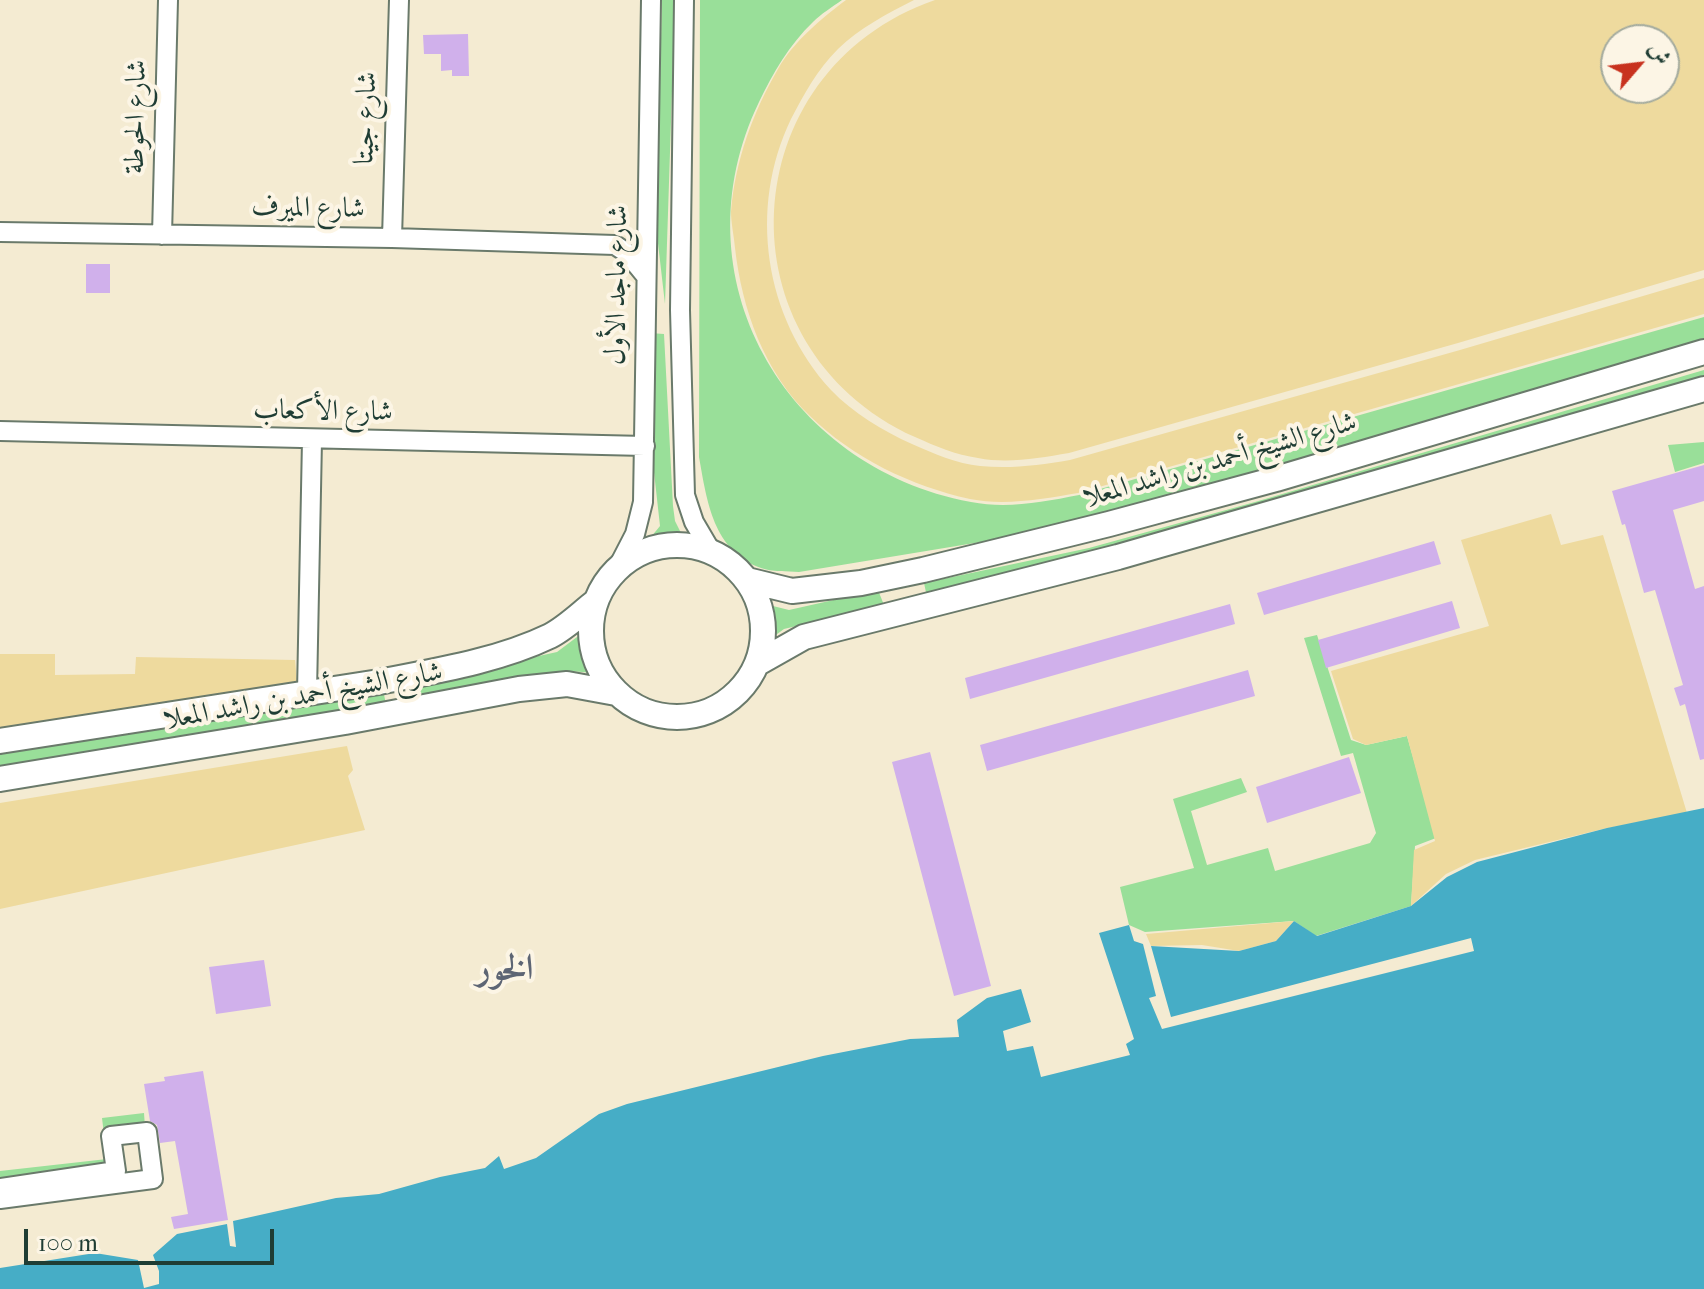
<!DOCTYPE html>
<html>
<head>
<meta charset="utf-8">
<style>
  body { margin:0 }
  #map { position:relative; width:1704px; height:1289px; overflow:hidden; background:#f4ebd2; font-family:"IM FELL French Canon",Amiri,serif }
  canvas { display:block }
  .north { position:absolute; left:1600px; top:24px; width:80px; height:80px; box-sizing:border-box; background:#fcf5e5; border:2px solid #a4ab9e; border-radius:50%; rotate:62deg; font-size:22px; font-weight:700; line-height:32px; text-align:center; color:#1f3d34 }
  .north::after { content:''; display:block; margin:auto; width:28px; height:36px; background:#c8321e; clip-path:polygon(50% 0,100% 100%,50% 72%,0 100%) }
  .scale { position:absolute; left:24px; top:1229px; width:250px; height:36px; box-sizing:border-box; border:4px solid #1f3d34; border-top:0; padding-left:10px; font-size:24px; line-height:28px; white-space:nowrap; color:#1f3d34; -webkit-text-stroke:6px #fcf5e5; paint-order:stroke }
</style>
</head>
<body>
<div id="map">
<canvas width="1704" height="1289"></canvas>
<div class="north">ش</div>
<div class="scale">100 m</div>
</div>
<script>
const c = document.querySelector('canvas').getContext('2d');
c.lineJoin = 'round';
function paint(path, color) {
  c.fillStyle = color;
  c.fill(path, 'evenodd');
}
function trace(path, color, width, dash) {
  c.strokeStyle = color;
  c.lineWidth = width;
  c.lineCap = dash ? 'butt' : 'round';
  c.setLineDash(dash || []);
  c.stroke(path);
}
function drawText(font, color, halo, rows, align = 'center') {
  c.font = font + ' "IM FELL French Canon",Amiri,serif';
  c.lineWidth = 8;
  c.setLineDash([]);
  c.textBaseline = 'middle';
  c.strokeStyle = halo;
  c.fillStyle = color;
  for (const [text, x, y, turn = 0] of rows) {
    c.save();
    c.translate(x, y);
    c.rotate((+turn || 0) * Math.PI / 180);
    c.textAlign = isNaN(turn) ? turn : align;
    if (halo) c.strokeText(text, 0, 0);
    c.fillText(text, 0, 0);
    c.restore();
  }
}
const green = new Path2D(`
  M 662,0 L 675,0 L 665,304 L 656,226 Z
  M 700,0 L 842,0 C 832,7 821,14 813,22 C 789,45 773,73 759,102 C 675,276 784,467 971,502 C 1007,509 1043,502 1079,495 L 1704,317 L 1704,346 L 1108,521 L 799,572 C 787,571 772,572 761,568 C 713,551 707,501 699,457 Z
  M 650,333 L 664,334 L 673,506 L 675,521 L 683,537 L 651,537 L 660,526 L 648,418 Z
  M 1704,370 L 1704,386 L 927,597 L 924,583 L 1089,548 L 1255,502 Z
  M 1704,442 L 1704,463 L 1675,472 L 1668,445 Z
  M 878,590 L 884,605 L 784,629 L 769,640 L 769,615 L 765,604 L 789,610 Z
  M 581,634 L 584,661 L 590,673 C 539,665 467,690 416,701 L 412,684 L 557,652 Z
  M 1317,635 L 1351,740 L 1366,745 L 1407,736 L 1436,838 L 1415,846 L 1411,906 L 1316,936 L 1294,921 L 1145,932 L 1129,925 L 1120,887 L 1194,868 L 1173,799 L 1241,778 L 1247,792 L 1191,811 L 1207,865 L 1268,848 L 1275,871 L 1370,843 L 1376,833 L 1353,753 L 1341,756 L 1304,638 Z
  M 383,690 L 386,704 L 0,770 L 0,753 Z
  M 144,1113 L 145,1127 L 111,1131 L 116,1172 L 0,1185 L 0,1171 L 107,1159 L 102,1118 Z`);
const sand = new Path2D(`
  M 846,0 L 914,0 C 887,14 859,28 838,49 C 817,70 804,94 791,119 C 748,208 764,317 831,390 C 853,413 883,431 912,444 C 933,453 957,464 980,466 C 1012,469 1040,465 1070,460 L 1460,350 L 1704,278 L 1704,314 L 1078,493 C 1043,499 1005,506 970,499 C 911,486 853,458 810,416 C 764,372 742,309 735,248 C 734,236 731,223 731,212 C 735,161 753,112 778,69 C 794,41 821,19 846,0 Z
  M 935,0 L 1704,0 L 1704,270 L 1458,343 L 1069,453 C 1039,458 1008,464 978,458 C 956,455 935,446 915,437 C 717,347 731,71 935,0 ZM 1616,40 L 1664,40 L 1664,88 L 1616,88 Z
  M 1551,514 L 1561,545 L 1603,535 L 1687,813 L 1603,829 L 1475,860 L 1446,874 L 1411,906 L 1414,850 L 1435,841 L 1407,736 L 1366,745 L 1353,739 L 1331,671 L 1489,626 L 1461,540 Z
  M 0,654 L 55,654 L 55,675 L 135,674 L 136,657 L 295,660 L 297,683 L 0,733 Z
  M 347,746 L 353,770 L 348,776 L 365,830 L 0,909 L 0,803 Z
  M 1294,921 L 1276,941 L 1239,951 L 1202,945 L 1151,946 L 1146,934 Z`);
const water = new Path2D(`
  M 1704,808 L 1704,1289 L 0,1289 L 0,1268 L 95,1253 L 138,1260 L 144,1288 L 159,1284 L 159,1271 L 153,1255 L 177,1234 L 227,1224 L 230,1246 L 236,1247 L 233,1221 L 336,1198 L 379,1194 L 440,1177 L 485,1168 L 499,1156 L 504,1169 L 536,1158 L 599,1114 L 627,1104 L 823,1056 L 910,1039 L 959,1037 L 957,1020 L 987,998 L 1021,989 L 1031,1022 L 1003,1031 L 1007,1051 L 1033,1046 L 1041,1077 L 1130,1055 L 1126,1044 L 1134,1039 L 1099,933 L 1129,925 L 1134,941 L 1143,944 L 1156,996 L 1149,998 L 1162,1029 L 1474,951 L 1471,938 L 1171,1017 L 1151,946 L 1239,951 L 1276,941 L 1294,921 L 1317,936 L 1411,906 L 1447,877 L 1477,862 L 1607,828 Z`);
const building = new Path2D(`
  M 468,34 L 469,76 L 452,76 L 452,70 L 441,71 L 441,54 L 424,54 L 423,35 Z
  M 86,264 L 110,264 L 110,293 L 86,293 Z
  M 1704,465 L 1704,501 L 1673,510 L 1695,589 L 1704,586 L 1704,759 L 1700,760 L 1685,704 L 1680,706 L 1674,688 L 1683,685 L 1655,590 L 1644,593 L 1625,524 L 1622,525 L 1612,491 Z
  M 1434,541 L 1441,564 L 1264,615 L 1257,593 Z
  M 1452,601 L 1460,628 L 1326,668 L 1318,640 Z
  M 1230,604 L 1235,624 L 970,699 L 965,678 Z
  M 1248,670 L 1255,696 L 987,771 L 980,745 Z
  M 930,752 L 991,986 L 954,996 L 892,762 Z
  M 1349,757 L 1361,793 L 1267,823 L 1256,787 Z
  M 264,960 L 271,1006 L 216,1014 L 209,967 Z
  M 203,1071 L 228,1220 L 174,1229 L 171,1217 L 188,1214 L 175,1141 L 160,1143 L 157,1125 L 150,1121 L 144,1084 L 165,1081 L 164,1077 Z`);
const minor = new Path2D(`
  M 684,0 L 680,310 L 685,495 L 694,522 L 711,551
  M 0,232 L 392,238 L 615,245 L 627,253 L 645,275
  M 162,235 L 168,0
  M 392,238 L 399,0
  M 0,431 L 645,446
  M 619,565 L 635,534 L 643,502 L 651,0
  M 307,692 L 312,440
  M 0,1188 L 116,1171 L 111,1136 L 147,1132 L 153,1179 L 0,1199`);
const major = new Path2D(`
  M591 631a86 86 0 1 1 172 0a86 86 0 1 1-172 0Z
  M 747,580 L 792,591 L 861,583 L 923,570 L 1109,524 L 1276,479 L 1704,352
  M 758,663 L 804,637 L 1118,557 L 1704,389
  M 0,741 L 379,682 C 435,671 498,661 550,636 C 566,628 581,613 595,602
  M 0,779 L 345,722 L 519,689 L 567,684 L 616,693`);
const streetNames = [
  ["شارع الحوطة",137,117,-89],
  ["شارع جيتا",367,118,-88],
  ["شارع الميرف",308,209,1],
  ["شارع ماجد الأول",618,285,-89],
  ["شارع الأكعاب",323,412,1],
  ["شارع الشيخ أحمد بن راشد المعلا",1220,461,-16],
  ["شارع الشيخ أحمد بن راشد المعلا",303,697,-10]
];
const districtNames = [
  ["الخور",505,970]
];
paint(green, '#99df99');
paint(sand, '#eeda9e');
paint(water, '#46adc6');
paint(building, '#d0b0eb');
trace(minor, '#6a7a6b', 22);
trace(major, '#6a7a6b', 28);
trace(minor, '#fff', 18);
trace(major, '#fff', 24);
drawText('28px', '#1f3d34', '#fcf5e5', streetNames);
drawText('bold 36px', '#5d6574', '#fcf5e5', districtNames);
</script>
</body>
</html>
